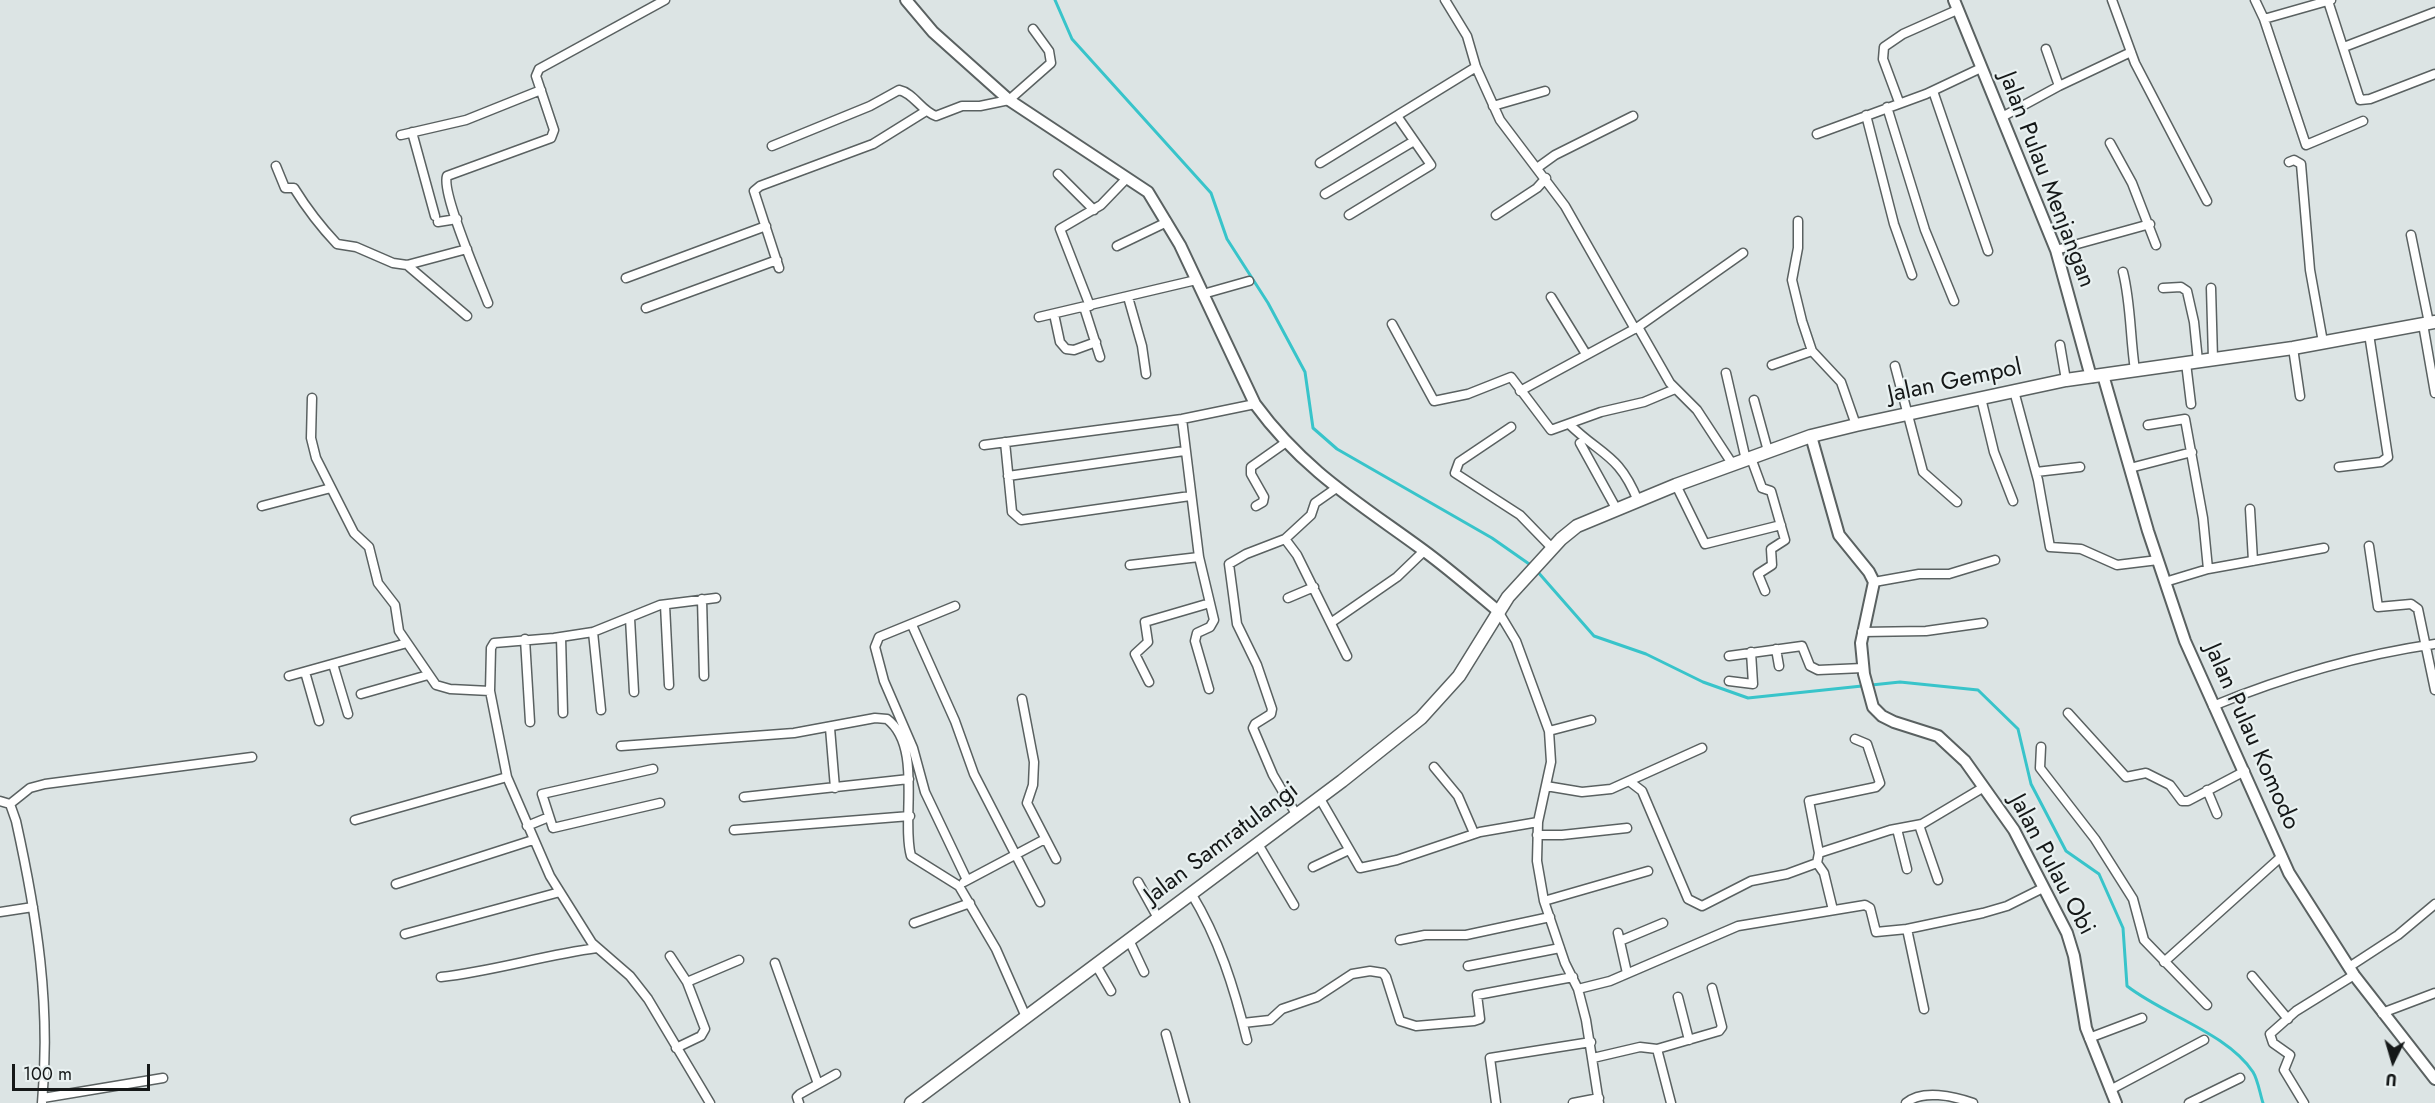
<!DOCTYPE html>
<html>
<head>
<meta charset="utf-8">
<style>
  body { margin:0 }
  #map { position:relative; width:2435px; height:1103px; overflow:hidden; background:#dce4e4; font-family:Jost,sans-serif }
  canvas { display:block }
  .north { position:absolute; left:2363px; top:1031px; width:60px; height:60px; -webkit-text-stroke:4px #e9f1f1; paint-order:stroke; rotate:185deg; font-size:16px; font-weight:700; line-height:24px; text-align:center; color:#151818 }
  .north::after { content:''; display:block; margin:auto; width:21px; height:27px; background:#151818; clip-path:polygon(50% 0,100% 100%,50% 72%,0 100%) }
  .scale { position:absolute; left:12px; top:1064px; width:138px; height:27px; box-sizing:border-box; border:3px solid #151818; border-top:0; padding-left:8px; font-size:18px; line-height:21px; white-space:nowrap; color:#151818; -webkit-text-stroke:4px #e9f1f1; paint-order:stroke }
</style>
</head>
<body>
<div id="map">
<canvas width="2435" height="1103"></canvas>
<div class="north">U</div>
<div class="scale">100 m</div>
</div>
<script>
const c = document.querySelector('canvas').getContext('2d');
c.lineJoin = 'round';
function trace(path, color, width, dash) {
  c.strokeStyle = color;
  c.lineWidth = width;
  c.lineCap = dash ? 'butt' : 'round';
  c.setLineDash(dash || []);
  c.stroke(path);
}
function drawText(font, color, halo, rows, align = 'center') {
  c.font = font + ' Jost,sans-serif';
  c.lineWidth = 4.5;
  c.setLineDash([]);
  c.textBaseline = 'middle';
  c.strokeStyle = halo;
  c.fillStyle = color;
  for (const [text, x, y, turn = 0] of rows) {
    c.save();
    c.translate(x, y);
    c.rotate((+turn || 0) * Math.PI / 180);
    c.textAlign = isNaN(turn) ? turn : align;
    if (halo) c.strokeText(text, 0, 0);
    c.fillText(text, 0, 0);
    c.restore();
  }
}
const stream = new Path2D(`
  M 1055,0 L 1072,39 L 1211,193 L 1227,239 L 1268,303 L 1305,372 L 1313,428 L 1337,449 L 1492,538 L 1532,566
  M 1537,571 L 1594,636 L 1646,654 L 1703,682 L 1748,698 L 1900,682 L 1978,690 L 2018,729 L 2031,784 L 2066,851 L 2099,874 L 2123,928 L 2127,986 C 2164,1015 2227,1033 2253,1072 C 2258,1080 2260,1094 2263,1103`);
const minor = new Path2D(`
  M 1445,0 L 1467,36 L 1476,67 L 1500,120 L 1565,206 L 1635,329
  M 2112,0 L 2135,63 L 2207,201
  M 2255,0 L 2264,19 L 2306,145 L 2363,121
  M 2328,1 L 2360,100 L 2370,99 L 2435,74
  M 2264,19 L 2331,0
  M 2344,47 L 2435,12
  M 2046,49 L 2059,86
  M 1933,91 L 1988,251
  M 1899,102 L 1883,59 L 1884,47 L 1903,34 L 1957,10
  M 1493,106 L 1545,91
  M 1887,107 L 1925,230 L 1954,301
  M 1866,115 L 1894,224 L 1912,275
  M 2002,117 L 2059,86 L 2131,52
  M 412,132 L 435,216
  M 1817,134 L 1926,94 L 1981,68
  M 401,135 L 466,120 L 541,90
  M 2110,143 L 2132,183 L 2156,245
  M 772,146 L 870,106 L 899,90 C 914,93 921,111 936,116 L 962,106 L 980,106 L 1009,100 L 1051,63 L 1049,51 L 1033,29
  M 2289,162 L 2294,160 L 2301,164 L 2310,270 L 2323,342
  M 1320,163 L 1476,67
  M 276,166 L 285,188 L 294,188 C 307,209 320,226 337,244 L 356,247 L 393,263 L 407,265 L 467,249
  M 1537,168 L 1555,155 L 1633,116
  M 1058,174 L 1094,210
  M 1325,194 L 1414,141
  M 1349,215 L 1431,165 L 1397,116
  M 1496,215 L 1537,188 L 1546,178
  M 1798,221 L 1798,248 L 1792,280 L 1802,321 L 1812,351 L 1841,382 L 1856,425
  M 438,222 L 457,219
  M 2411,235 L 2429,323
  M 1117,246 L 1167,222
  M 2056,250 L 2150,224
  M 407,265 L 467,316
  M 779,268 L 754,191 L 760,186 L 873,144 L 926,111
  M 2123,272 C 2131,304 2130,337 2135,370
  M 626,278 L 766,226
  M 2163,288 L 2181,287 L 2187,291 L 2194,322 L 2198,361
  M 2211,288 L 2213,359
  M 1203,294 L 1249,281
  M 1128,297 L 1142,346 L 1146,374
  M 1551,297 L 1586,354
  M 488,303 C 480,282 441,193 447,176 L 551,138 L 554,130 L 536,76 L 539,69 L 665,0
  M 1090,306 L 1060,229 L 1101,205 L 1127,178
  M 1084,307 L 1100,357
  M 646,308 L 777,260
  M 1054,314 L 1060,342 L 1066,349 L 1074,350 L 1096,342
  M 1039,317 L 1196,280
  M 1392,324 L 1434,401 L 1468,394 L 1511,377 L 1551,430 L 1601,412 L 1644,402 L 1675,389
  M 2423,324 L 2435,393
  M 1638,327 L 1670,383 L 1697,410 L 1733,465
  M 2060,345 L 2066,380
  M 2293,348 L 2300,396
  M 2186,363 L 2191,404
  M 1772,365 L 1812,351
  M 1895,366 L 1923,472 L 1957,502
  M 1726,373 L 1746,460
  M 1520,391 L 1638,327 L 1743,253
  M 2014,391 L 2038,480 L 2050,547 L 2081,549 L 2117,565 L 2158,560
  M 312,398 L 311,438 L 316,458 L 354,533 L 369,547 L 378,583 L 395,605 L 399,631 L 436,685 L 450,689 L 490,691 L 507,777 L 550,876 L 592,943 L 630,976 L 648,999 L 710,1103
  M 1981,398 L 1994,452 L 2013,501
  M 1754,400 L 1768,451
  M 1182,419 L 1199,557 L 1214,620 L 1210,627 L 1197,633 L 1195,641 L 1209,689
  M 1569,424 C 1602,456 1619,454 1638,501
  M 2148,425 L 2185,419 L 2203,518 L 2208,569
  M 1511,427 L 1459,462 L 1455,473 L 1520,515 L 1552,548
  M 1005,442 L 1012,512 L 1021,520 L 1190,496
  M 1580,443 L 1617,510
  M 984,445 L 1182,419 L 1255,404
  M 1751,458 L 1762,488 L 1771,491 L 1785,540 L 1771,549 L 1772,565 L 1758,574 L 1765,591
  M 2339,467 L 2381,462 L 2388,457 L 2369,334
  M 2130,468 L 2192,452
  M 2036,472 L 2080,467
  M 1008,476 L 1184,451
  M 1676,485 L 1705,544 L 1781,525
  M 262,506 L 331,488
  M 1256,506 L 1263,502 L 1264,497 L 1251,474 L 1251,467 L 1285,443
  M 2250,509 L 2253,561
  M 1285,539 L 1297,555 L 1347,656
  M 2369,546 L 2378,607 L 2411,604 L 2418,609 L 2435,690
  M 1130,565 L 1199,557
  M 1874,582 L 1919,574 L 1949,574 L 1995,560
  M 2165,582 L 2208,569 L 2324,548
  M 1288,598 L 1314,587
  M 702,599 L 704,676
  M 665,605 L 669,685
  M 955,606 L 879,637 L 875,647 L 884,681 L 913,748 L 925,792 L 967,880
  M 1498,611 L 1516,641 L 1549,731 L 1551,762 L 1538,822 L 1537,861 L 1544,901 L 1565,963 L 1578,989 L 1586,1020 L 1599,1103
  M 630,618 L 634,692
  M 1332,622 L 1397,577 L 1424,551
  M 912,625 L 955,721 L 974,774 L 1040,902
  M 593,632 L 601,710
  M 1862,632 L 1926,631 L 1983,623
  M 561,637 L 563,713
  M 525,639 L 530,722
  M 1776,649 L 1779,666
  M 1729,656 L 1802,646 L 1810,666 L 1818,670 L 1863,668
  M 333,664 L 348,714
  M 305,672 L 319,721
  M 289,676 L 407,643
  M 1729,681 L 1753,684 L 1751,652
  M 1149,682 L 1135,654 L 1148,642 L 1145,622 L 1210,603
  M 490,691 L 491,648 L 494,643 L 554,638 L 593,632 L 660,605 L 716,598
  M 361,694 L 428,675
  M 1022,699 L 1034,762 L 1033,785 L 1027,803 L 1056,859
  M 2213,706 C 2284,677 2359,655 2435,644
  M 2068,713 L 2126,777 L 2146,773 L 2170,785 L 2182,801 L 2188,801 L 2245,771
  M 830,728 L 835,788
  M 1549,731 L 1591,720
  M 621,746 L 794,733 L 875,718 L 887,719 C 923,746 901,820 911,856 L 959,886 L 996,949 L 1026,1017
  M 2041,747 L 2040,768 L 2095,839 L 2133,899 L 2144,940 L 2207,1005
  M 1434,767 L 1458,796 L 1474,833
  M 653,769 L 542,794 L 553,828 L 660,803
  M 1629,781 L 1642,791 L 1688,899 L 1702,906 L 1751,881 L 1787,874 L 1817,863 L 1819,853 L 1809,801 L 1876,787 L 1880,783 L 1867,744 L 1855,739
  M 1546,786 L 1582,792 L 1611,789 L 1702,748
  M 2207,790 L 2217,814
  M 744,797 L 909,779
  M 1319,797 L 1360,868 L 1397,860 L 1480,832 L 1538,822
  M 0,801 L 10,804 L 16,821 C 37,916 51,1005 42,1103
  M 10,804 L 30,788 L 45,784 L 252,757
  M 1296,814 L 1273,775 L 1253,728 L 1255,724 L 1271,714 L 1272,709 L 1257,665 L 1237,624 L 1229,564 L 1246,554 L 1285,539 L 1311,515 L 1315,503 L 1335,489
  M 355,820 L 507,777
  M 1919,825 L 1938,880
  M 527,826 L 549,817
  M 1897,829 L 1907,869
  M 734,830 L 910,816
  M 1537,835 L 1562,835 L 1627,828
  M 1258,844 L 1294,905
  M 1819,853 L 1890,830 L 1922,824 L 1984,787
  M 1817,863 L 1824,873 L 1833,910
  M 1313,867 L 1349,850
  M 964,882 L 1045,839
  M 1138,882 L 1158,918
  M 396,884 L 533,840
  M 1191,893 C 1219,939 1234,987 1247,1040
  M 1544,901 L 1648,871
  M 0,912 L 33,907
  M 914,923 L 970,903
  M 1907,929 L 1924,1009
  M 1618,933 L 1627,973
  M 405,934 L 560,892
  M 1129,940 L 1144,972
  M 1400,940 L 1425,935 L 1466,935 L 1550,917
  M 1620,941 L 1663,923
  M 670,956 L 687,982 L 705,1029 L 701,1036 L 676,1048
  M 2164,962 L 2282,856
  M 775,963 L 818,1084
  M 1096,965 L 1111,991
  M 1468,966 L 1560,948
  M 2349,967 L 2398,935 L 2435,904
  M 2252,976 L 2288,1019
  M 441,977 C 494,971 544,955 597,948
  M 687,982 L 739,960
  M 1578,989 L 1610,981 L 1738,926 L 1865,905 L 1870,908 L 1876,932 L 1907,929 L 1983,913 L 2007,906 L 2043,888
  M 1678,997 L 1689,1040
  M 2382,1013 L 2435,993
  M 1243,1023 L 1270,1020 L 1282,1009 L 1317,997 L 1352,974 L 1370,971 L 1383,973 L 1386,977 L 1400,1021 L 1416,1026 L 1474,1021 L 1480,1019 L 1477,995 L 1573,977
  M 1166,1034 L 1185,1103
  M 2089,1038 L 2142,1018
  M 1657,1049 L 1671,1103
  M 1593,1058 L 1640,1047 L 1657,1049 L 1719,1031 L 1722,1027 L 1712,988
  M 2110,1090 L 2204,1040
  M 43,1098 L 163,1078
  M 799,1103 L 797,1097 L 800,1094 L 836,1074
  M 1496,1103 L 1490,1058 L 1591,1042
  M 1573,1103 L 1599,1098
  M 1906,1103 C 1922,1089 1954,1096 1973,1103
  M 2189,1103 L 2240,1078
  M 2304,1103 L 2284,1070 L 2290,1055 L 2273,1043 L 2270,1034 L 2296,1011 L 2354,975`);
const tertiary = new Path2D(`
  M 906,0 L 933,32 L 1009,100 L 1148,192 L 1180,245 L 1255,404 C 1304,471 1359,503 1423,550 C 1449,569 1473,590 1498,611
  M 1954,0 L 2056,250 L 2091,377
  M 2103,375 L 2148,531 L 2185,641 L 2289,873 L 2354,975 L 2435,1079
  M 1811,436 L 1839,535 L 1869,572 L 1874,582 L 1861,643 L 1864,674 L 1873,707 L 1882,716 L 1894,722 L 1938,736 L 1965,761 L 2014,830 L 2067,933 L 2074,956 L 2086,1028 L 2116,1103`);
const secondary = new Path2D(`
  M 911,1103 L 1342,781 L 1421,718 L 1459,676 L 1508,597 L 1561,539 L 1577,526 L 1676,485 L 1811,436 L 1856,425 L 2066,380 L 2293,348 L 2435,322`);
const streetNames = [
  ["Jalan Pulau Menjangan",2046,180,69],
  ["Jalan Gempol",1955,382,-12],
  ["Jalan Pulau Komodo",2251,737,66],
  ["Jalan Samratulangi",1222,844,-37],
  ["Jalan Pulau Obi",2051,865,62]
];
trace(stream, '#38c4ca', 3);
trace(minor, '#5a6161', 11);
trace(tertiary, '#5a6161', 14);
trace(secondary, '#5a6161', 15);
trace(minor, '#fff', 8);
trace(tertiary, '#fff', 10);
trace(secondary, '#fff', 12);
drawText('24px', '#151818', '#e9f1f1', streetNames);
</script>
</body>
</html>
